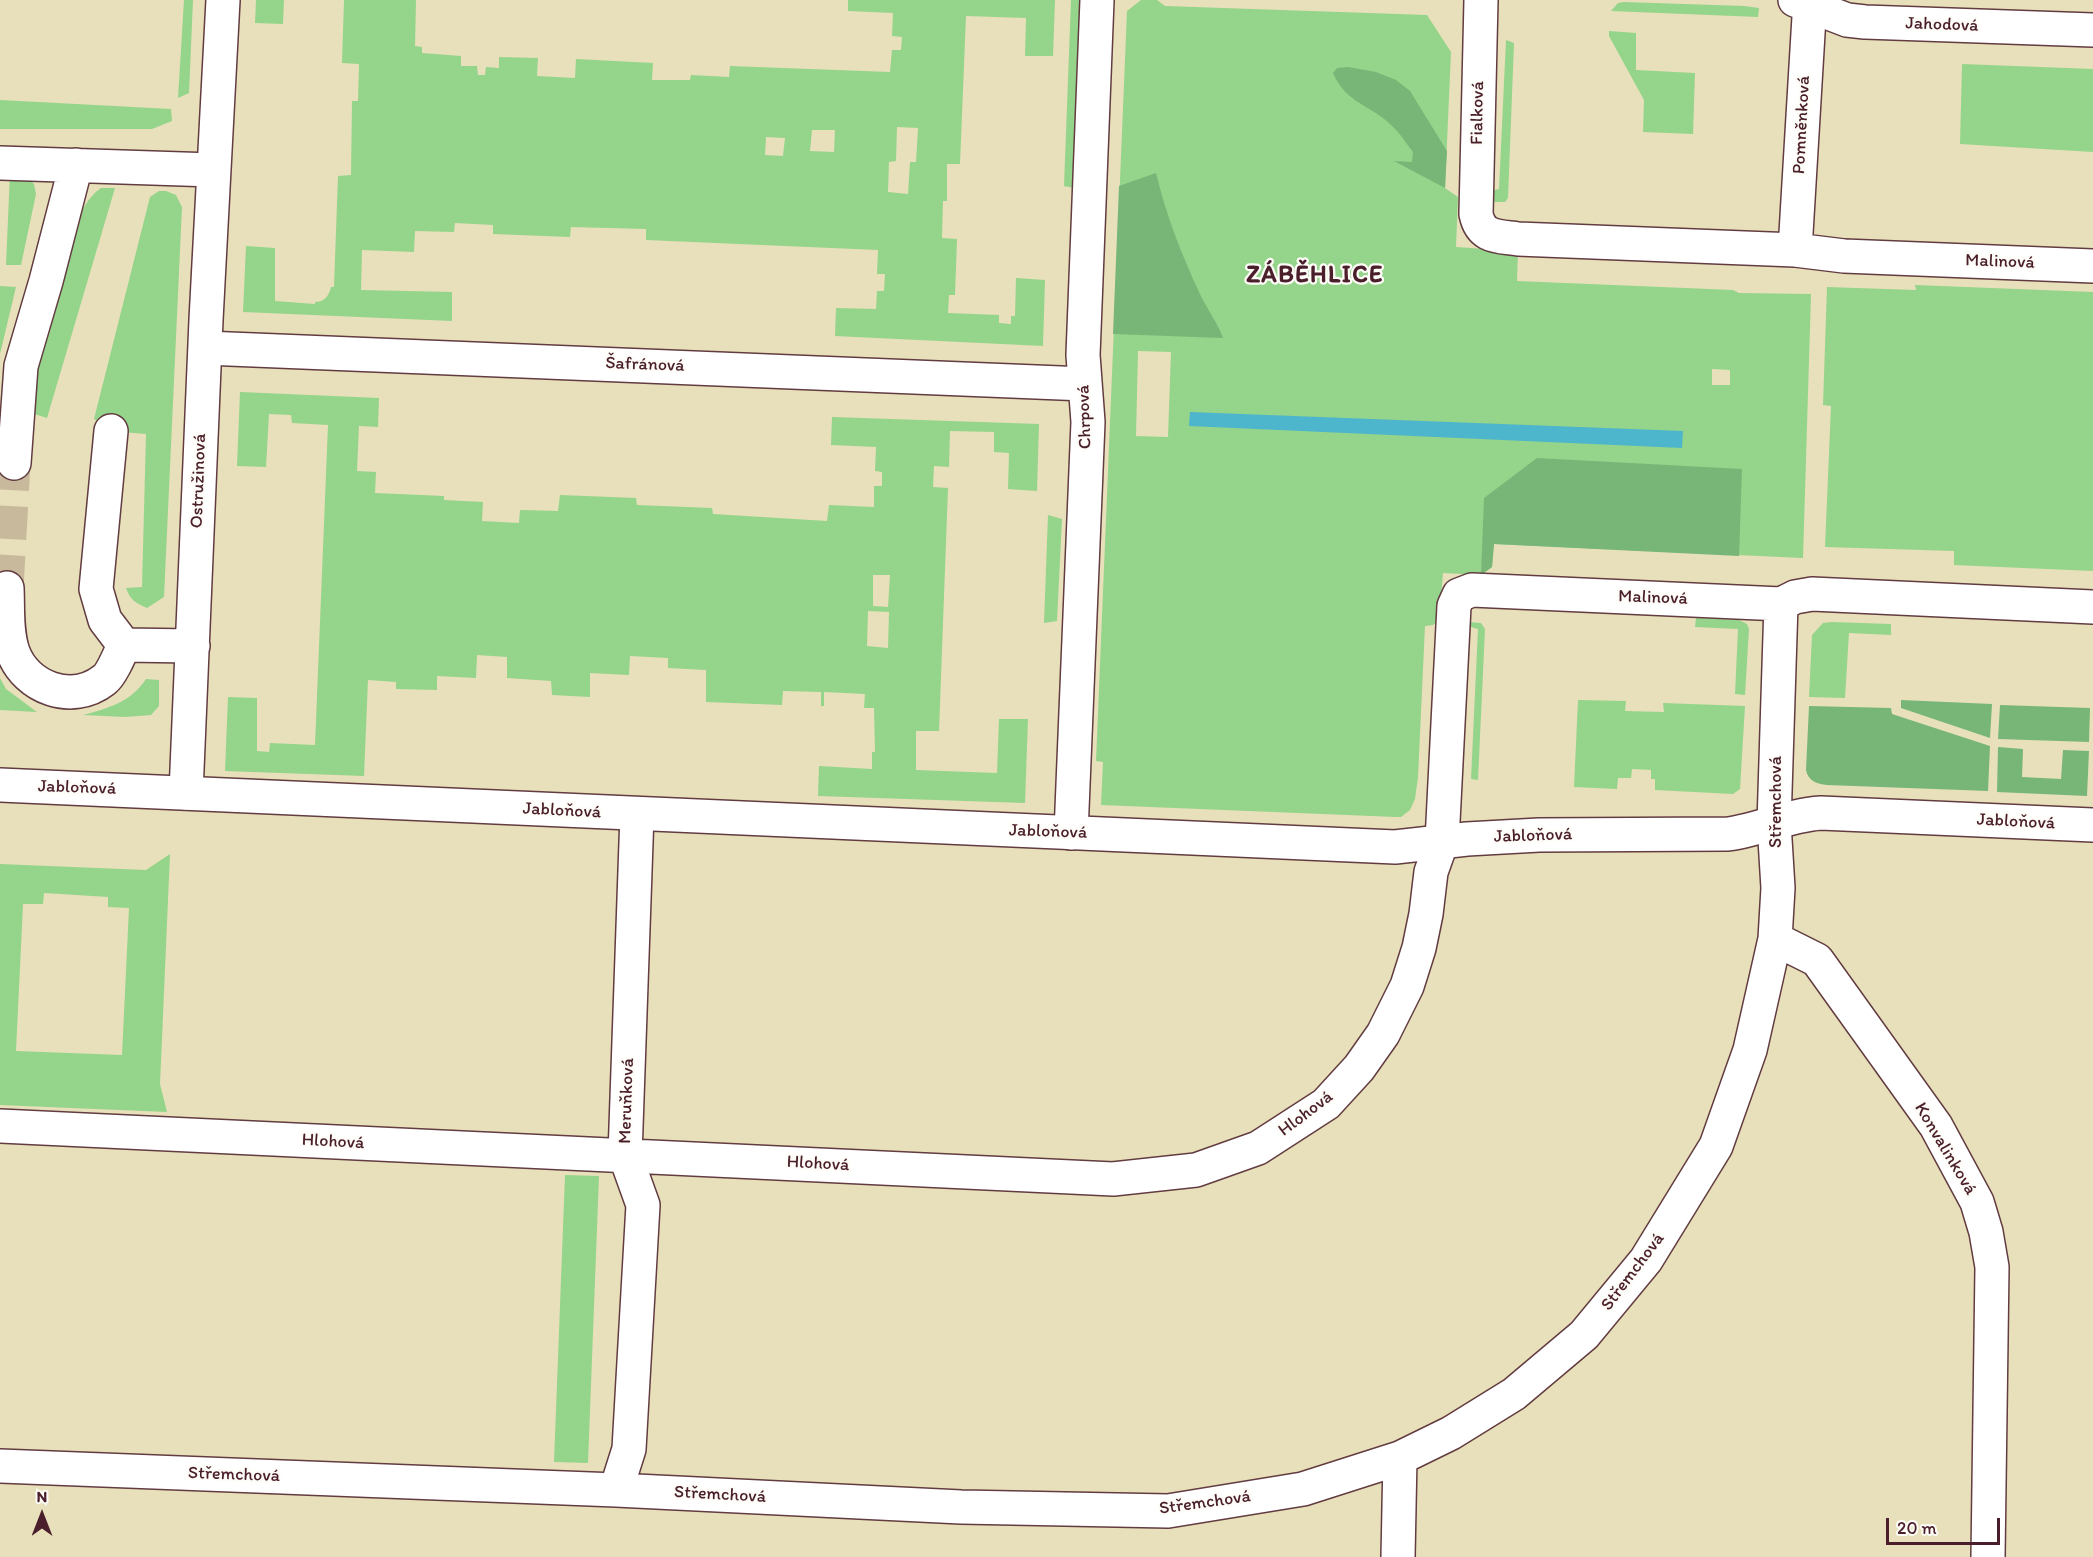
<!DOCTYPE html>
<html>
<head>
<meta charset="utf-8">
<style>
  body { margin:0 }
  #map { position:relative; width:2093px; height:1557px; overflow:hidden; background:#e7e0ba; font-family:Itim,sans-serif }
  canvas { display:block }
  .north { position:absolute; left:12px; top:1485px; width:60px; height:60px; -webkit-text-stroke:4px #fdfcf7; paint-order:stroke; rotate:0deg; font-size:16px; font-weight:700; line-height:24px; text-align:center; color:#4a1f2b }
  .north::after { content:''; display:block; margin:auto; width:21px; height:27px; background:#4a1f2b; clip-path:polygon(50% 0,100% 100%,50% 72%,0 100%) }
  .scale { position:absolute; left:1886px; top:1518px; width:114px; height:27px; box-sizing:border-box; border:3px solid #4a1f2b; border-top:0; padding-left:8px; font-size:18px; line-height:21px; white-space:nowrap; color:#4a1f2b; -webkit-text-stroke:4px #fdfcf7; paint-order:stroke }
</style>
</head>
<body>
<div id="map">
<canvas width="2093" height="1557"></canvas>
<div class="north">N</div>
<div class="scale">20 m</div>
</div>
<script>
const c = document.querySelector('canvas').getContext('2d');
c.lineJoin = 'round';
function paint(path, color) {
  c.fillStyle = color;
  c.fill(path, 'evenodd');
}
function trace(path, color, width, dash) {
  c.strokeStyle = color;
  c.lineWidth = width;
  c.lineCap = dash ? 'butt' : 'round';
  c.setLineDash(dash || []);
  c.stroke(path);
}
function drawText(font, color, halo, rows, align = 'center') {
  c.font = font + ' Itim,sans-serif';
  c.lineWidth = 4.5;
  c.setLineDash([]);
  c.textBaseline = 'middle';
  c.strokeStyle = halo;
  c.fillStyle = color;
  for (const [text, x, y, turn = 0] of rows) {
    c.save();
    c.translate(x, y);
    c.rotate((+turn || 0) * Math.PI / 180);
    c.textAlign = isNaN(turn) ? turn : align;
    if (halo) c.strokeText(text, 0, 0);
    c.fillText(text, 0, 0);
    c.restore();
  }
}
const green = new Path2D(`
  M 184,0 L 193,0 L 189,93 L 178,98 Z
  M 256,0 L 284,0 L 283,24 L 255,23 Z
  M 344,0 L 416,0 L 415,46 L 422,47 L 422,53 L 461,56 L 461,66 L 477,66 L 478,75 L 485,75 L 486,67 L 499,68 L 499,57 L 538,58 L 537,76 L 575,78 L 576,59 L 653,63 L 652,80 L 690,80 L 691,75 L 729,77 L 730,66 L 890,72 L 892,50 L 901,50 L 902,37 L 892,36 L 893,13 L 848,11 L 848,0 L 1055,0 L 1053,56 L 1025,56 L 1026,18 L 966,16 L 960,164 L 947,164 L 947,201 L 943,201 L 942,238 L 957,239 L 955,295 L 949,295 L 948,313 L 999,315 L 999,323 L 1011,324 L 1011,316 L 1015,316 L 1016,278 L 1045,280 L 1043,346 L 835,336 L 836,308 L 876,309 L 877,291 L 884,291 L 885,274 L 877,274 L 878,250 L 646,240 L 646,229 L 571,227 L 570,237 L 493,234 L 493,225 L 455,223 L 454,232 L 415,231 L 414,252 L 362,250 L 361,290 L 452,292 L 452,321 L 243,312 L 246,246 L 275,248 L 275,301 L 315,304 L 315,302 C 324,302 329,296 331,287 L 334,287 L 338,176 L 351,175 L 352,101 L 358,101 L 359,64 L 342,63 ZM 897,127 L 918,128 L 916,162 L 910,162 L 908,194 L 888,192 L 889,162 L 896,161 ZM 812,130 L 835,130 L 834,152 L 810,151 ZM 766,137 L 785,138 L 783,156 L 765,155 Z
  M 1071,0 L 1081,0 L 1074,188 L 1064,186 Z
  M 1141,0 L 1157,0 L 1165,6 L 1427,15 L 1451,52 L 1445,188 L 1458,197 L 1456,247 L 1518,251 L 1517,281 L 1733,290 L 1739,293 L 1811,294 L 1803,558 L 1494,544 L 1492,567 L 1481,575 L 1443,573 L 1439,620 L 1433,625 L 1425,626 L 1418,777 L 1415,799 L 1410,810 L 1401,817 L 1396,817 L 1101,805 L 1103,762 L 1096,761 L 1127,11 ZM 1138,351 L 1171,352 L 1168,437 L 1136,436 ZM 1712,369 L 1730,370 L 1730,385 L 1712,385 Z
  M 1624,2 L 1744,6 L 1759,8 L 1758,17 L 1611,11 L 1618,3 Z
  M 1609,31 L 1636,33 L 1636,70 L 1695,73 L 1693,134 L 1643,132 L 1644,100 L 1609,36 Z
  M 1506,40 L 1514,43 L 1508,198 L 1505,202 L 1487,202 L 1491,191 L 1499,189 Z
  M 1962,64 L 2093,69 L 2093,152 L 1960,144 Z
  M 0,100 L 171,109 L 172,121 L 152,129 L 0,129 Z
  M 10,173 L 25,174 L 34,184 L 36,194 L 21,265 L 6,265 Z
  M 101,188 L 115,188 L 47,418 L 28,412 L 36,370 L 76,226 C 82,210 87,198 101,188 Z
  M 159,191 L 166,191 L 176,195 L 182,207 L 164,597 L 147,608 C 136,603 130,600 126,588 L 142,587 L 146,434 L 111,431 L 94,419 L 150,197 Z
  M 1915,285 L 2093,292 L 2093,571 L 1954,565 L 1954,551 L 1825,547 L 1831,406 L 1823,405 L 1827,287 L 1916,290 Z
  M 0,286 L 16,287 L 0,354 Z
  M 240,392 L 379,398 L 378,427 L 359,426 L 357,471 L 376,472 L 375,493 L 444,496 L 444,500 L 483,502 L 482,521 L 519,523 L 520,510 L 558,511 L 560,495 L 636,498 L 637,505 L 712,508 L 713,514 L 827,521 L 829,505 L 874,507 L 874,486 L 882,486 L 882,472 L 875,471 L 876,447 L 831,445 L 832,417 L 1039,424 L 1037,491 L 1008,489 L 1009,453 L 994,452 L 994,432 L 950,431 L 949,467 L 934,466 L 933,487 L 948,488 L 939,731 L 916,731 L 916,770 L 997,773 L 999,719 L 1028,719 L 1025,803 L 818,796 L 819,766 L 872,769 L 872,752 L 875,752 L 874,708 L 864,708 L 865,694 L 824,692 L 824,706 L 821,706 L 821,692 L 783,691 L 782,705 L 706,702 L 706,670 L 668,668 L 668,658 L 630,656 L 629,675 L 590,673 L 590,697 L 552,695 L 551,681 L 507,678 L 507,657 L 477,655 L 476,678 L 437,676 L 437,690 L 396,689 L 396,682 L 368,680 L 364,776 L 225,771 L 228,697 L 257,698 L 257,751 L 269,752 L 270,743 L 315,745 L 328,425 L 292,423 L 291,415 L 269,414 L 266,467 L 237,466 ZM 873,575 L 890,575 L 888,607 L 873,606 ZM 868,611 L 889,612 L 888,648 L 867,646 Z
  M 1048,515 L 1062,519 L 1057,621 L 1044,623 Z
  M 1696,618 L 1739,620 L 1747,624 L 1749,629 L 1745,695 L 1735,694 L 1738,629 L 1695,627 Z
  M 1468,622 L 1481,623 L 1485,629 L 1478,780 L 1471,779 L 1478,629 L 1471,627 Z
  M 1832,622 L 1891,624 L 1891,635 L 1849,633 L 1845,698 L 1809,697 L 1812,635 L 1823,623 Z
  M 0,678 L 6,689 L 37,712 L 0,710 Z
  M 146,679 L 159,680 L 159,706 L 151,715 L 125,717 L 83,715 C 109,708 131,702 146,679 Z
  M 1578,700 L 1626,701 L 1625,711 L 1664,712 L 1663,703 L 1745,706 L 1740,789 L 1733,794 L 1655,790 L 1655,779 L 1651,779 L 1651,770 L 1632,769 L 1631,778 L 1618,778 L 1617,789 L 1574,787 Z
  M 170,854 L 160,1084 L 167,1112 L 0,1105 L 0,864 L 146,870 ZM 44,893 L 108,897 L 108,907 L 129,908 L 122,1055 L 16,1051 L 23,904 L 43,904 Z
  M 565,1175 L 599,1176 L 588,1463 L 554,1462 Z`);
const forest = new Path2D(`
  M 1348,67 L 1376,72 L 1396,80 L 1410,91 L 1447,151 L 1445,188 L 1394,161 L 1412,162 L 1413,152 C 1406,143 1400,133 1392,126 C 1372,105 1346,104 1333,73 L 1337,68 Z
  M 1156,173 C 1166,215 1181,253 1199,292 C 1206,308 1217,321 1223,338 L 1113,334 L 1119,186 Z
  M 1537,458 L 1742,469 L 1739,556 L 1494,544 L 1492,567 L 1481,575 L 1484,498 Z
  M 1901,700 L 1992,704 L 1990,738 L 1901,708 Z
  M 2000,705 L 2090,708 L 2089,742 L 1998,739 Z
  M 1809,706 L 1891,708 L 1892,714 L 1990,746 L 1988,791 L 1827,785 C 1817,784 1808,781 1806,770 Z
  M 1998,747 L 2023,749 L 2022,777 L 2061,779 L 2063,750 L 2089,751 L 2087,796 L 1997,792 Z`);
const water = new Path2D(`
  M 1190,412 L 1683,431 L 1682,448 L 1189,426 Z`);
const minorTunnel = new Path2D(`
  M 7,588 L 14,463`);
const minor = new Path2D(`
  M 1481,0 L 1476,214 C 1481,238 1497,236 1518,239 L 1795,250 L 1844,256 L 2093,266
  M 1795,0 L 1847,20 L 1865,22 L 2093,30
  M 0,163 L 213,170
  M 1795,250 L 1810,0
  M 205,348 L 1085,384
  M 111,431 L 96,589 L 105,620 L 124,645
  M 14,463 L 21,366 L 46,281 L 76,165
  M 7,588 C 8,608 6,632 13,652 C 26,688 72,705 104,680 C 111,675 120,654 124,645 L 193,646
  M 186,793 L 206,320 L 223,0
  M 1071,833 L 1088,422 L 1083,355 L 1097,0
  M 1775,939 L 1817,960 L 1936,1126 L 1977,1202 L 1986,1232 L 1992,1267 L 1988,1557
  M 0,1126 L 1113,1179 L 1196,1170 L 1258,1148 L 1326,1104 L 1359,1068 L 1383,1034 L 1407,986 L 1419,948 L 1426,914 L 1431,872 L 1442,841 L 1454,606 L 1459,595 L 1472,590 L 1781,604 L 1795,597 L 1812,594 L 2093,607
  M 0,1466 L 616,1490 L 961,1507 L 1168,1511 L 1303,1489 L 1400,1458 L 1451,1433 L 1514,1394 L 1584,1335 L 1646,1260 L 1716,1146 L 1750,1050 L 1775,939 L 1778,888 L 1774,823 L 1781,604
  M 616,1490 L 629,1449 L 643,1205 L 625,1155 L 637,814
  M 1398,1557 L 1400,1458`);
const tertiary = new Path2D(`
  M 0,785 L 1395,847 L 1467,839 L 1539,835 L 1728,834 C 1759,830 1789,815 1821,813 L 2093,825`);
const streetNames = [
  ["Jahodová",1942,25,2],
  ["Fialková",1478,113,-89],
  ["Pomněnková",1802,125,-87],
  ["Malinová",2000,262,2],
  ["Šafránová",645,365,2],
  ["Chrpová",1085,417,-92],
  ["Ostružinová",199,481,-88],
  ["Malinová",1653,598,2],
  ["Jabloňová",77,788,2],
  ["Střemchová",1776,802,-90],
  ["Jabloňová",562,811,3],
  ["Jabloňová",2016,822,3],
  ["Jabloňová",1048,832,2],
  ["Jabloňová",1533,836,-2],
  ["Meruňková",627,1101,-88],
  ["Hlohová",1306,1114,-37],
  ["Hlohová",333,1142,3],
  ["Konvalinková",1945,1149,59],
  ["Hlohová",818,1164,3],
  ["Střemchová",1633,1272,-53],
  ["Střemchová",234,1475,2],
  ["Střemchová",720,1495,3],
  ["Střemchová",1205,1503,-8]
];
const districtNames = [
  ["ZÁBĚHLICE",1315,276]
];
paint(green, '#95d48b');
paint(forest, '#78b677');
paint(water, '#4db5cc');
trace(minorTunnel, '#c8b99d', 33, [33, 16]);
trace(minor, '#623c40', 36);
trace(tertiary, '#623c40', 36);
trace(minor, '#fff', 33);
trace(tertiary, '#fff', 33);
drawText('18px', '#4a1f2b', '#fdfcf7', streetNames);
c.letterSpacing = '1.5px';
drawText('bold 24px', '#4a1f2b', '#fdfcf7', districtNames);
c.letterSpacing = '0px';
</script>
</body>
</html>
